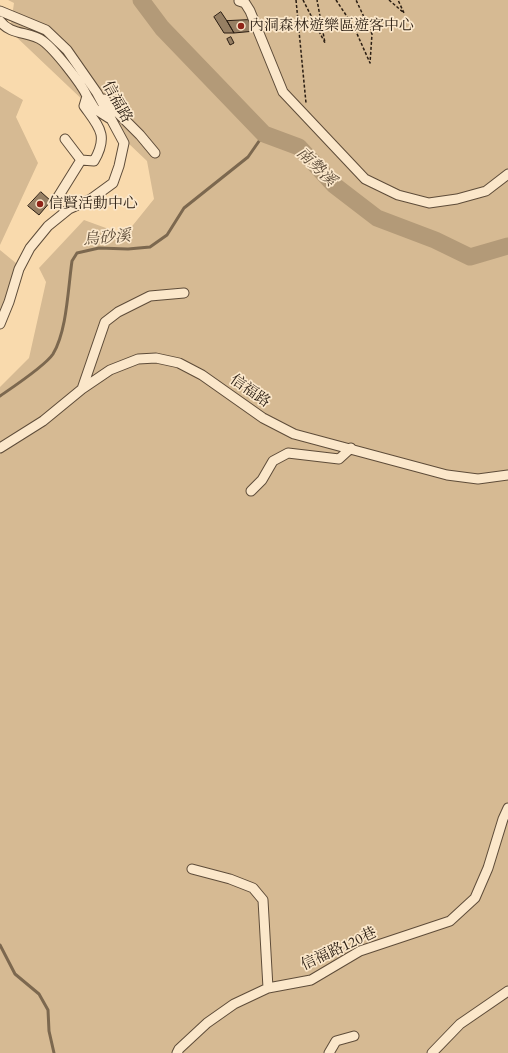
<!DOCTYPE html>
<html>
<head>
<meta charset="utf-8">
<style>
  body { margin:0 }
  canvas { display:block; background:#f9daad }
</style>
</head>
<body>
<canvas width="508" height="1053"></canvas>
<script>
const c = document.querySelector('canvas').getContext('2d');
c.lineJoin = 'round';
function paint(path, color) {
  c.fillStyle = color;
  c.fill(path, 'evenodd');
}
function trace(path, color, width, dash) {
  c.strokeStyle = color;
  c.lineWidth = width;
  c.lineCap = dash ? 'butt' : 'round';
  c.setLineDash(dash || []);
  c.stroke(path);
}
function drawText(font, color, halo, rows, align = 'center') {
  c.font = font + ' "EB Garamond","Noto Serif TC",serif';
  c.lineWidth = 3.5;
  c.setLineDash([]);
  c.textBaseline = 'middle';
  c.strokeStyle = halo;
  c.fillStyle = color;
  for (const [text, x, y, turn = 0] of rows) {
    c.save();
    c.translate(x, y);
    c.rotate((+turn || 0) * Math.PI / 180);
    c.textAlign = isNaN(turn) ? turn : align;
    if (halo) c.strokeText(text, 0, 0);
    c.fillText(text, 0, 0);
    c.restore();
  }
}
const green = new Path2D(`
  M 8,0 L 508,0 L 508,1053 L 0,1053 L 0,387 L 29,358 L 46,282 L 39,268 L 84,220 L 125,235 L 154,199 L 147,161 L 10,31 L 14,3 Z
  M 0,86 L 23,100 L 16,117 L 38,163 L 0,245 Z
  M 0,250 L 22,268 L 0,320 Z`);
const stream = new Path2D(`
  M 0,396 C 13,387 45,366 53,354 C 67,331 68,288 72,261 L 77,253 L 99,248 L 128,249 L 150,247 L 167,235 L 184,208 L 248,157 L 264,134
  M 0,945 L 15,974 L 39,994 L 48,1010 L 49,1031 L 54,1053`);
const river = new Path2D(`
  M 141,0 L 162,28 L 264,134 L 299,147 L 334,185 L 377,218 L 435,240 L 470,257 L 508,246`);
const building = new Path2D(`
  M 221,12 L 227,21 L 234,33 L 224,33 L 214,17 Z
  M 249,20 L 255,31 L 234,33 L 227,21 Z
  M 231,37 L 234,43 L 230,45 L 227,39 Z
  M 41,192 L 51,201 L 39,215 L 28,206 Z`);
const path = new Path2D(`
  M 296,0 L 306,103
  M 303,0 L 325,43 L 317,0
  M 336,0 L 354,27 L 370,63 L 372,34 L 356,0
  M 389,0 L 404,13 L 398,0`);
const minor = new Path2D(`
  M 239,1 L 245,3 L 250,11 L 283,92 L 365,179 L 398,195 L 429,203 L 457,199 L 486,191 L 508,174
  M 0,11 L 46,30 L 67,50 L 97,93 L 124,143 L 119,166 L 113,183 L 91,199 L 69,209 L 48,226 L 30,248 L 19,269 L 9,302 L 0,324
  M 0,21 C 11,36 30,31 43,41 C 55,50 81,83 87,96
  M 104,99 L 140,135 L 155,153
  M 65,139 L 81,160 L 94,161 C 109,135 99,127 84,106 L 87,96 L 95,109 L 109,118
  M 58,197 L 81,160
  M 82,389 L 105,322 L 118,312 L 150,296 L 184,293
  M 0,448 L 43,421 L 82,389 L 110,370 L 138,359 L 156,358 L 179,363 L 202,375 L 263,418 L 294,434 L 447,475 L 478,479 L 508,475
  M 251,491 L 262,480 L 273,461 L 288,453 L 339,459 L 351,448
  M 192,869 L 230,879 L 253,888 L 263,900 L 268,988
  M 177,1053 L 179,1049 L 207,1023 L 234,1004 L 268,988 L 311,980 L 360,951 L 450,921 L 475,898 L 488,868 L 503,819 L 508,808
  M 329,1053 L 336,1041 L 354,1036
  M 432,1053 L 460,1024 L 508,991`);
const markers = [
  [241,26,4,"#8f2418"],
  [40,204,4,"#8f2418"]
];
const poiNames = [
  ["內洞森林遊樂區遊客中心",249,26],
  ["信賢活動中心",48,204]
];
const streetNames = [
  ["信福路",117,102,61],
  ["信福路",250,391,35],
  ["信福路120巷",339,949,-25]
];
const waterNames = [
  ["南勢溪",316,167,44],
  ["烏砂溪",107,238,-5]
];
paint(green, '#d6ba93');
trace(stream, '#7c684f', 3);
trace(river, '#b39a78', 17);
paint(building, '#967f63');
trace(building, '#2a1d12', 1);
trace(minor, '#5e4c39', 11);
trace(path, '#2a1d12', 1.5, [3, 2]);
trace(minor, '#fbe7ca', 9);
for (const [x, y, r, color] of markers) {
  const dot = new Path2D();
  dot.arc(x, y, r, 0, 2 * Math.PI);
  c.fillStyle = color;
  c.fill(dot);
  trace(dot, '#fbe7ca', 1.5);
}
drawText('15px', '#2a1d12', '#fbe7ca', poiNames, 'left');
drawText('15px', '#2a1d12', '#fbe7ca', streetNames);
drawText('italic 16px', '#5a4936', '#fbe7ca', waterNames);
</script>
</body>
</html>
